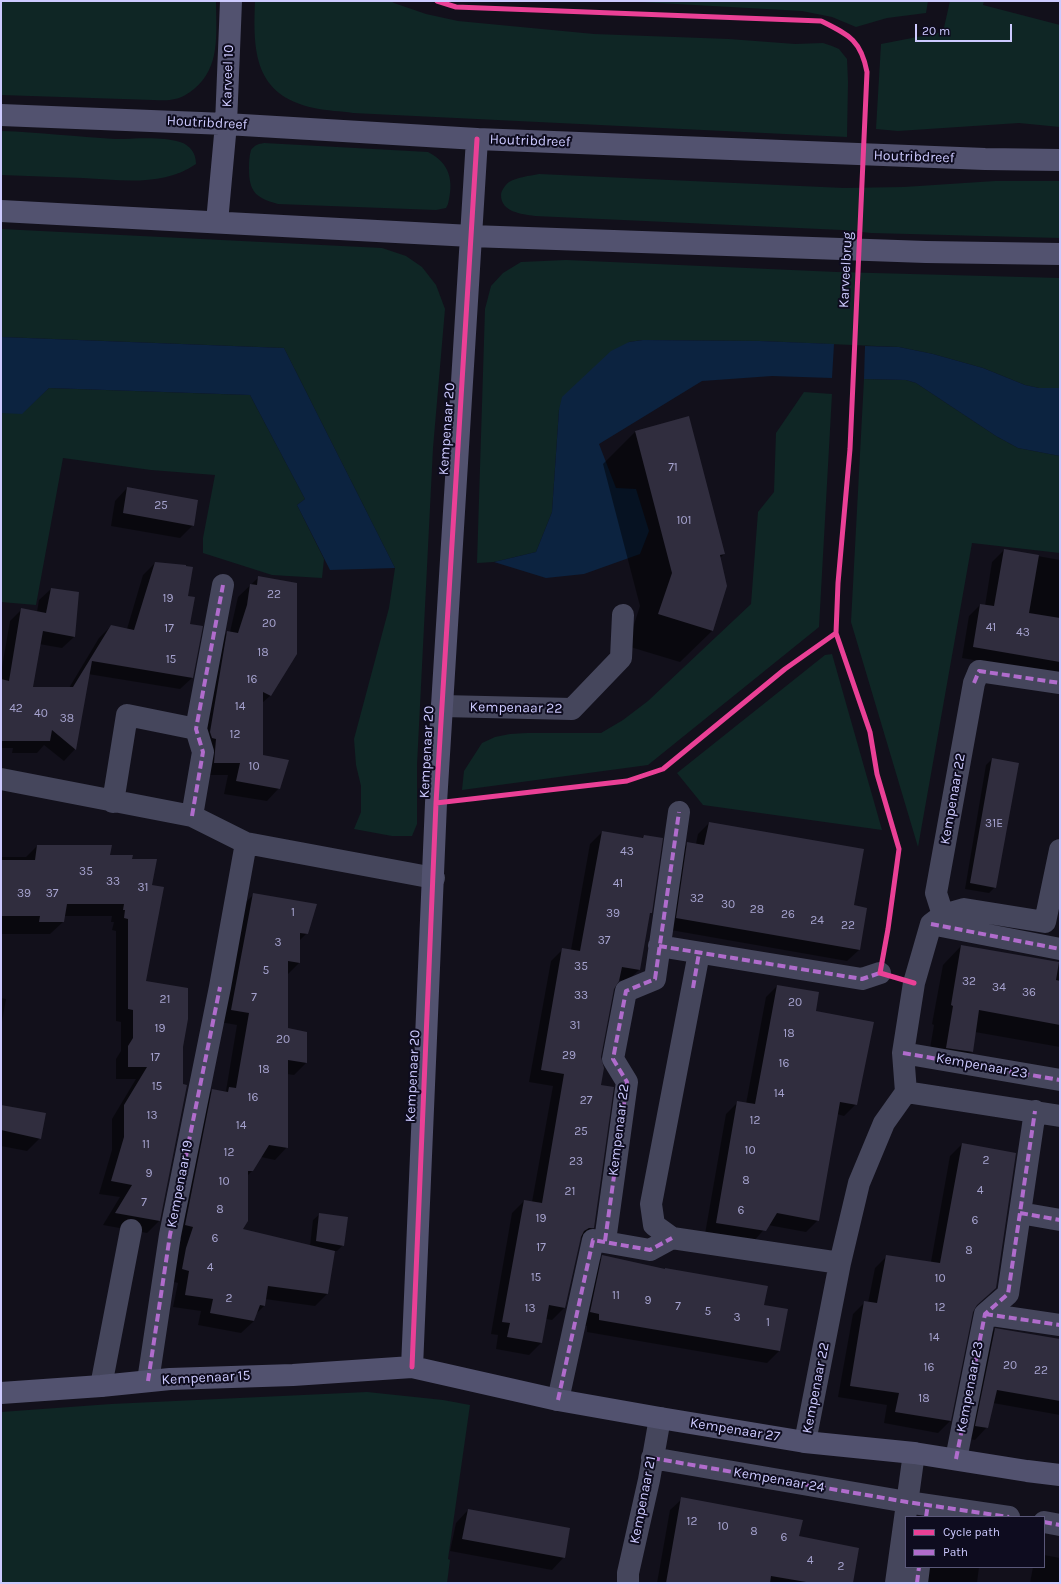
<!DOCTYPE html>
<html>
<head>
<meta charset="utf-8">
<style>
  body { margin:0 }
  #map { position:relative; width:1061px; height:1584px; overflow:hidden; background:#12101b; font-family:Karla,sans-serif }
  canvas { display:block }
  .frame { position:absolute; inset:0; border:2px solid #cdcaff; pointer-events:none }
  .legend { position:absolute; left:905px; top:1516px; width:140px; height:52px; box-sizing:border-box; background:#0e0c1f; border:1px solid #5a5879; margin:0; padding:5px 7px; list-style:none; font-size:12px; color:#cdcaff }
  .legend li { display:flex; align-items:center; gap:8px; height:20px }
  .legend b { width:20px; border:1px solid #5a5879 }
  .scale { position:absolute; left:915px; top:24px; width:97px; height:18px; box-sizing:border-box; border:2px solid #cdcaff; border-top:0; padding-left:5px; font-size:12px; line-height:14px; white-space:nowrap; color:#cdcaff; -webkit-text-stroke:3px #0e0c1f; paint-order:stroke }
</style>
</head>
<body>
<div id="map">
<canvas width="1061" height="1584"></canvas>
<div class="frame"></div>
<ul class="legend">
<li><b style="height:5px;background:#ea4096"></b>Cycle path</li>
<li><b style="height:5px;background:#b06ccc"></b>Path</li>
</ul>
<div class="scale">20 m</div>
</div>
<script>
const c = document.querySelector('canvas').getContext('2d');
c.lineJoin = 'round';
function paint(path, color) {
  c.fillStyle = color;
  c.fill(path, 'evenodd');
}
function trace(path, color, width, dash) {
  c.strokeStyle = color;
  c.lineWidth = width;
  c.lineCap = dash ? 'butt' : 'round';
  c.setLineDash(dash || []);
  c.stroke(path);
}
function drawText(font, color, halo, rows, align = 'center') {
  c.font = font + ' Karla,sans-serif';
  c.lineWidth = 4;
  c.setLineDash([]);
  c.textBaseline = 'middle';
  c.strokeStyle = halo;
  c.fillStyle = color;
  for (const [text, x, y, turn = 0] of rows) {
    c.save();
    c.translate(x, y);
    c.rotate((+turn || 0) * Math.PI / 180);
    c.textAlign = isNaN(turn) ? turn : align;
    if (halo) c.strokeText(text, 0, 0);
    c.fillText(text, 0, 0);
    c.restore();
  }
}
const green = new Path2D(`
  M 1,1 L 216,1 C 216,33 221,67 194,89 C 188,94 181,98 175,99 C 168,101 160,100 153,100 L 1,95 Z
  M 255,1 L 391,1 L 394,3 L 426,14 L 458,21 L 594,34 L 729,39 L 795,44 L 823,43 L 832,46 L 839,49 L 847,59 L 848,82 L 847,137 L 353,113 C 341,111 327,111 314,108 C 254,95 253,52 255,1 Z
  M 623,1 L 928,1 L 926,13 L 887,18 L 856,27 L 832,17 L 802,11 Z
  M 950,1 L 984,1 L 983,5 L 1060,25 L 1060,127 L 1019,123 L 898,131 L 876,129 L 881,44 L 943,32 Z
  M 1,131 C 39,132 77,137 115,139 C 134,139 161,136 180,142 C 190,145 196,153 196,164 C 163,187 120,180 83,178 C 56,177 28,176 1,175 Z
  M 264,143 L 428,152 C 450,163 454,181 448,204 L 446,208 L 436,210 L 278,204 C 256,198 249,192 249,169 C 249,163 249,157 251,150 C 255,145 258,144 264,143 Z
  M 539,174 L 844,188 L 904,187 L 995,181 L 1060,181 L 1060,238 L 871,233 L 842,230 L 535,216 C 521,214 501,212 501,195 C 501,191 505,185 509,182 C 518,177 529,176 539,174 Z
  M 1,229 L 382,248 L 406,256 L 422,267 L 436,285 L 445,309 L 433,448 L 417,765 L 417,824 L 412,836 L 392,836 L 354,829 L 361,812 L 361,786 L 356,765 L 354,739 L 389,608 L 395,568 L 284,348 L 1,337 Z
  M 566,260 L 837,272 L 1060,278 L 1060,388 L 1039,388 L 1025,385 L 983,368 L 933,354 L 899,347 L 760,341 L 643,340 L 629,342 L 559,410 L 552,512 L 536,552 L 494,562 L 477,563 L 485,309 L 491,286 L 503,273 L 521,262 Z
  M 864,379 L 906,380 L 916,383 L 996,436 L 1018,448 L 1060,456 L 1060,553 L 972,543 L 918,847 L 851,622 Z
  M 49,388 L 250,395 L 305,499 L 297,505 L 324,559 L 322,578 L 272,575 L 203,553 L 203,538 L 215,475 L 151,470 L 63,458 L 36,605 L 1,602 L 1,413 L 22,413 Z
  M 804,392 L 832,394 L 819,627 L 648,765 L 462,790 L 464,771 L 482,743 L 495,737 L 510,734 L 527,733 L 601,733 L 623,720 L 648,701 L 751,604 L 758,512 L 774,492 L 776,433 Z
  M 832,654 L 882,830 L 703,805 L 677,773 L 825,655 Z
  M 367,1392 L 443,1400 L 470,1405 L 448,1559 L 450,1560 L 447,1583 L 1,1583 L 1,1412 L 111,1404 Z`);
const water = new Path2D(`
  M 1,337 L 284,348 L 395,568 L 330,570 L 297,505 L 305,499 L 250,395 L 49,388 L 22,414 L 1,413 Z
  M 643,340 L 760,341 L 834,344 L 832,378 L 772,376 L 702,381 L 599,444 L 616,488 L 636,489 L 649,531 L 640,554 L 584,574 L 546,578 L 494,562 L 536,552 L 552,512 L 559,410 L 562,397 L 611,351 L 629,342 Z
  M 865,346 L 899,347 L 933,354 L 983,368 L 1025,385 L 1039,388 L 1060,388 L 1060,456 L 1018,448 L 996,436 L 916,383 L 906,380 L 864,379 Z`);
const shadow = new Path2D(`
  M 689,417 L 724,554 L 720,558 L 712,631 L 680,662 L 627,646 L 640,606 L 603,464 L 635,432 Z
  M 127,488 L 193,525 L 180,538 L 111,526 L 115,501 Z
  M 1004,550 L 1060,560 L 1060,675 L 962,658 L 969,616 L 980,605 L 985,606 L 992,562 Z
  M 155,563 L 187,596 L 192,678 L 180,689 L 88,674 L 75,749 L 64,761 L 44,745 L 37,753 L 12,753 L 13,748 L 1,748 L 1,673 L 10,621 L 21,610 L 37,612 L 39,600 L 51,589 L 74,637 L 62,648 L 39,644 L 32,688 L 69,688 L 99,638 L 111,626 L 127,629 L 143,575 Z
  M 259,577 L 296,654 L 270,696 L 262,703 L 262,755 L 279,788 L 267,801 L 224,794 L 228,775 L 202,775 L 215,644 L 228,632 L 230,632 L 238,597 Z
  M 992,759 L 995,887 L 989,893 L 965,889 L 986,765 Z
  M 709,823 L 852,906 L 859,950 L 847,961 L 665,929 L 676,855 L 688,843 L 696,844 L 698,834 Z
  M 602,832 L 641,839 L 644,836 L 651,912 L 649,915 L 639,970 L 626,982 L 618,980 L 613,988 L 600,1057 L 600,1086 L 593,1227 L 579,1240 L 564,1308 L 552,1320 L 546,1319 L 541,1343 L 529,1355 L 496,1349 L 498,1335 L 491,1334 L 512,1213 L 524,1201 L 532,1202 L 553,1086 L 529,1082 L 551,961 L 563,949 L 571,950 L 590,844 Z
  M 37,846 L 131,860 L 151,886 L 145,981 L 182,1047 L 159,1221 L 147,1233 L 103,1225 L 120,1197 L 99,1194 L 112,1150 L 112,1119 L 136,1079 L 116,1079 L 116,1059 L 121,1051 L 121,1022 L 116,1021 L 116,931 L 112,930 L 114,922 L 111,922 L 112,916 L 64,916 L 63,922 L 50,934 L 1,934 L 1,857 L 26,857 Z
  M 254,894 L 307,933 L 299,941 L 299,963 L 287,975 L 287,1029 L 306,1063 L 294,1075 L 287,1074 L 287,1147 L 275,1160 L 261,1157 L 252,1171 L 247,1176 L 241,1230 L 310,1246 L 313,1220 L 320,1214 L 343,1245 L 337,1251 L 334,1251 L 327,1294 L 315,1306 L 265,1299 L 264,1306 L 256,1314 L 254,1321 L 241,1333 L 198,1325 L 201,1311 L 173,1307 L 178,1283 L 171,1281 L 174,1261 L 181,1239 L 173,1237 L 200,1102 L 212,1090 L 226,1091 L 237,1025 L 220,1022 L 241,907 Z
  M 961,946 L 1060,963 L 1060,1047 L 975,1032 L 972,1052 L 953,1071 L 927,1066 L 934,1025 L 932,1024 L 943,965 Z
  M 777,986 L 815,1012 L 856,1104 L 844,1116 L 837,1114 L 818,1220 L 806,1232 L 768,1225 L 753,1242 L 705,1234 L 726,1114 L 738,1102 L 746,1104 L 766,997 Z
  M 1,998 L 6,999 L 1,1028 Z
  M 1,1106 L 40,1138 L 27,1151 L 1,1146 Z
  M 962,1144 L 972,1311 L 950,1421 L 938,1433 L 884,1423 L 887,1405 L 838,1397 L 853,1314 L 865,1302 L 868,1303 L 875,1268 L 887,1256 L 931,1262 L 950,1156 Z
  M 603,1257 L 763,1305 L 779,1351 L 767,1363 L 587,1332 L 587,1326 L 578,1325 L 590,1269 Z
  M 995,1329 L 1060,1340 L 1060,1415 L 993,1403 L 987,1427 L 975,1440 L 964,1438 L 983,1341 Z
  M 682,1499 L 798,1537 L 852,1583 L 657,1583 L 670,1510 Z
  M 468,1510 L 564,1557 L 552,1570 L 450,1551 L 456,1523 Z
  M 1044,1555 L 1060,1558 L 1060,1583 L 1030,1583 L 1033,1567 L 1044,1567 Z
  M 927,1567 L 979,1567 L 977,1583 L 924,1583 Z`);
const building = new Path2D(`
  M 689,416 L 725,554 L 720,555 L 727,586 L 713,631 L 658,614 L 672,573 L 635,431 Z
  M 127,487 L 198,500 L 194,526 L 123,513 Z
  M 1004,549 L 1039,555 L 1029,613 L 1060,618 L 1060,662 L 973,647 L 980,604 L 994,606 Z
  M 155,562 L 186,565 L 186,566 L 193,567 L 188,596 L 195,597 L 190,624 L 203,626 L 193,678 L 92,661 L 76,750 L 52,730 L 50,741 L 1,741 L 1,679 L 9,681 L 21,608 L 46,613 L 51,588 L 79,592 L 75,637 L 43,631 L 33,687 L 73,687 L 111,625 L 134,630 Z
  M 258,576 L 297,583 L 297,654 L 271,696 L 263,692 L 263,755 L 289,760 L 280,789 L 236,781 L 240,763 L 214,763 L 216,739 L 212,738 L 210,732 L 227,631 L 238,633 L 247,605 L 250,584 L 257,585 Z
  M 992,758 L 1019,763 L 996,888 L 970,883 Z
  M 709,822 L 864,849 L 854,905 L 867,908 L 860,950 L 676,918 L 687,842 L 704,845 Z
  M 602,831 L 643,838 L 644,835 L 663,838 L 652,913 L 650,913 L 640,970 L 622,967 L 619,981 L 614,989 L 601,1057 L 604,1068 L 601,1085 L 614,1087 L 594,1228 L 589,1228 L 584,1231 L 581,1237 L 565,1308 L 549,1305 L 542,1343 L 507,1337 L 510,1323 L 502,1322 L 524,1200 L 542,1203 L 564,1074 L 541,1070 L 562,948 L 580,951 Z
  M 37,845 L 112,845 L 110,855 L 133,855 L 132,859 L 157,859 L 152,885 L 164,887 L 146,981 L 188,988 L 188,1019 L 183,1047 L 183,1084 L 187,1085 L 160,1221 L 115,1213 L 132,1185 L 111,1181 L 124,1137 L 124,1105 L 147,1067 L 128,1067 L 128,1046 L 133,1038 L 133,1010 L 128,1009 L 128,919 L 124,918 L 125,910 L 123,910 L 124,904 L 67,904 L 64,922 L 39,922 L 40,916 L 1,916 L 1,860 L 35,860 Z
  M 253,893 L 317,904 L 308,934 L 300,933 L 300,963 L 288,961 L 288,1028 L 307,1032 L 307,1063 L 288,1060 L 288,1148 L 269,1145 L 253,1171 L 248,1171 L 248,1221 L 243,1229 L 335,1251 L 328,1294 L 268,1286 L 265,1306 L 260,1305 L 254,1321 L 210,1313 L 213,1299 L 185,1295 L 189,1271 L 182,1269 L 186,1248 L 193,1227 L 185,1225 L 212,1089 L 228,1092 L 229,1087 L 236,1088 L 249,1013 L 231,1010 Z
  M 961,945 L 1059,962 L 1056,980 L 1060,981 L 1060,1025 L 979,1010 L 973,1052 L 946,1048 L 953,1006 L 951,1005 Z
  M 777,985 L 819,992 L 816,1011 L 874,1022 L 857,1105 L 840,1102 L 819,1221 L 777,1213 L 766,1231 L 716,1223 L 737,1101 L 755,1104 Z
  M 1,1105 L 46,1113 L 41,1139 L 1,1130 Z
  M 962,1143 L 1016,1153 L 996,1288 L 977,1305 L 973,1312 L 951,1421 L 895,1412 L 899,1393 L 850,1386 L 864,1301 L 877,1303 L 886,1255 L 940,1263 Z
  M 319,1213 L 348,1217 L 344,1246 L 316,1241 Z
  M 602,1255 L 665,1269 L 665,1268 L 768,1286 L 764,1305 L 788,1309 L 780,1351 L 599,1320 L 599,1314 L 590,1312 Z
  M 995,1328 L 1060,1339 L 1060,1401 L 997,1390 L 988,1428 L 975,1426 Z
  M 681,1497 L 803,1520 L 799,1536 L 859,1548 L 853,1583 L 812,1583 L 771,1576 L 770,1583 L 666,1583 Z
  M 468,1509 L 570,1528 L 565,1558 L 462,1539 Z`);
const street = new Path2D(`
  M 442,706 L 572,709 L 621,658 L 623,615
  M 1,779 L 192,816 L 246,843 L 434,878
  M 113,802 L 127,715 L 196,729
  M 192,816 L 203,752 L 196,729 L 223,585
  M 943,915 L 936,893 L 974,683 L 979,671 L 1060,683
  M 931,924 L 1060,949
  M 659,946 L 862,979 L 880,973
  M 699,953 L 651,1204 L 654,1225 L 672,1238 L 840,1263
  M 903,1053 L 1060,1080
  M 906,1092 L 1060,1116
  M 1020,1213 L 1060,1220
  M 605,1241 L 627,1082 L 613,1059 L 626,991 L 655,979 L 679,812
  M 985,1314 L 1060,1325
  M 148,1381 L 170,1235 L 220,987 L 246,843
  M 101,1386 L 131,1230
  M 558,1400 L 593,1240 L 650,1250 L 672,1238
  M 805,1442 L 840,1263 L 859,1183 L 884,1123 L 906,1092 L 903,1053 L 914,983 L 931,924 L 943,915 L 964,909 L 1045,922 L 1060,850
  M 652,1458 L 907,1502 L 1009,1517
  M 956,1459 L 985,1314 L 1008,1294 L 1035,1111
  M 1044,1522 L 1060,1525
  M 628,1583 L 628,1573 L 649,1480 L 660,1418
  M 896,1583 L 914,1453
  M 917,1583 L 919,1567`);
const secondary = new Path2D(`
  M 1,115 L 226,124 L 477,139 L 985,159 L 1060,160
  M 1,211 L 471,236 L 926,252 L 1060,254
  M 217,222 L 226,124 L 231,1
  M 412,1367 L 436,803 L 477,139
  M 1,1393 L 101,1386 L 170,1379 L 293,1375 L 412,1367 L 558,1400 L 660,1418 L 805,1442 L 914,1453 L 1027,1471 L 1060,1475`);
const quiet = new Path2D(`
  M 974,683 L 979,671 L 1060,683
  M 192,816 L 203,752 L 196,729 L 223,585
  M 931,924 L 1060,949
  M 659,946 L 862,979 L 880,973
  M 693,988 L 699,953
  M 903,1053 L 1060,1080
  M 1020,1213 L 1060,1220
  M 605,1241 L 627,1082 L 613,1059 L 626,991 L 655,979 L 679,812
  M 985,1314 L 1060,1325
  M 148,1381 L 170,1235 L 220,987
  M 558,1400 L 593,1240 L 650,1250 L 672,1238
  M 652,1458 L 907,1502 L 1009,1517
  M 956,1459 L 985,1314 L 1008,1294 L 1035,1111
  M 926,1517 L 928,1504
  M 1044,1522 L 1060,1525
  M 917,1583 L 919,1567`);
const cycleway = new Path2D(`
  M 836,633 L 870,732 L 877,774 L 899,849 L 888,929 L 880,973 L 914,983
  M 436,803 L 627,781 L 663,769 L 785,669 L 836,633 L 838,583 L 850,449 L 867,72 C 861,40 849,35 821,21 L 456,7 L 437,1
  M 412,1367 L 436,803 L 477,139`);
const numberNames = [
  ["71",673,468],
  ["25",161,506],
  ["101",684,521],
  ["22",274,595],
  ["19",168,599],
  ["20",269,624],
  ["41",991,628],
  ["17",169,629],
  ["43",1023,633],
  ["18",263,653],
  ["15",171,660],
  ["16",252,680],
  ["14",240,707],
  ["42",16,709],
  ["40",41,714],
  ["38",67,719],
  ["12",235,735],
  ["10",254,767],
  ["31E",994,824],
  ["43",627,852],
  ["35",86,872],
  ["33",113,882],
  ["41",618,884],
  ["31",143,888],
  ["39",24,894],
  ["37",52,894],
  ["32",697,899],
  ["30",728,905],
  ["28",757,910],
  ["1",293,913],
  ["39",613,914],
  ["26",788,915],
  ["24",817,921],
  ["22",848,926],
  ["37",604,941],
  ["3",278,943],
  ["35",581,967],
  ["5",266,971],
  ["32",969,982],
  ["34",999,988],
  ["36",1029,993],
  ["33",581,996],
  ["7",254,998],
  ["21",165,1000],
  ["20",795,1003],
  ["31",575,1026],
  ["19",160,1029],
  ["18",789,1034],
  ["20",283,1040],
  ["29",569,1056],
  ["17",155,1058],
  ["16",784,1064],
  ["18",264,1070],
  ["15",157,1087],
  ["14",779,1094],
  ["16",253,1098],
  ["27",586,1101],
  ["13",152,1116],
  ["12",755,1121],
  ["14",241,1126],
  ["25",581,1132],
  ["11",146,1145],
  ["10",750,1151],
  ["12",229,1153],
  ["2",986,1161],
  ["23",576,1162],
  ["9",149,1174],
  ["8",746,1181],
  ["10",224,1182],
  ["4",980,1191],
  ["21",570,1192],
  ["7",144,1203],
  ["8",220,1210],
  ["6",741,1211],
  ["19",541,1219],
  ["6",975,1221],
  ["6",215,1239],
  ["17",541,1248],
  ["8",969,1251],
  ["4",210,1268],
  ["15",536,1278],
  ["10",940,1279],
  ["11",616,1296],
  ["2",229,1299],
  ["9",648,1301],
  ["7",678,1307],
  ["12",940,1308],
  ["13",530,1309],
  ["5",708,1312],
  ["3",737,1318],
  ["1",768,1323],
  ["14",934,1338],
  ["20",1010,1366],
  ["16",929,1368],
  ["22",1041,1371],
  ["18",924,1399],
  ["12",692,1522],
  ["10",723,1527],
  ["8",754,1532],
  ["6",784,1538],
  ["4",810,1561],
  ["2",841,1567]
];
const streetNames = [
  ["Karveel 10",228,76,-88],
  ["Houtribdreef",207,123,3],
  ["Houtribdreef",530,141,2],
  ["Houtribdreef",914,157,2],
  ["Karveelbrug",846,270,-87],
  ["Kempenaar 20",447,429,-86],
  ["Kempenaar 22",516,708,1],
  ["Kempenaar 20",427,752,-87],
  ["Kempenaar 22",953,799,-80],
  ["Kempenaar 23",982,1066,10],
  ["Kempenaar 20",413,1076,-87],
  ["Kempenaar 22",619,1130,-83],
  ["Kempenaar 19",180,1184,-79],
  ["Kempenaar 15",206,1378,-3],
  ["Kempenaar 23",970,1387,-79],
  ["Kempenaar 22",816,1388,-79],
  ["Kempenaar 27",735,1430,9],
  ["Kempenaar 24",779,1480,10],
  ["Kempenaar 21",643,1500,-79]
];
paint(green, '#0f2625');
paint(water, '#0c2340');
paint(shadow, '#0007');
paint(building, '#302d3e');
trace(street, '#45465c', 22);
trace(secondary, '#52526f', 22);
trace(quiet, '#b06ccc', 4, [8, 4]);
trace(cycleway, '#ea4096', 5);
drawText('12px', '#a6a3cf', null, numberNames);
drawText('14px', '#cdcaff', '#0e0c1f', streetNames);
</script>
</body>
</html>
